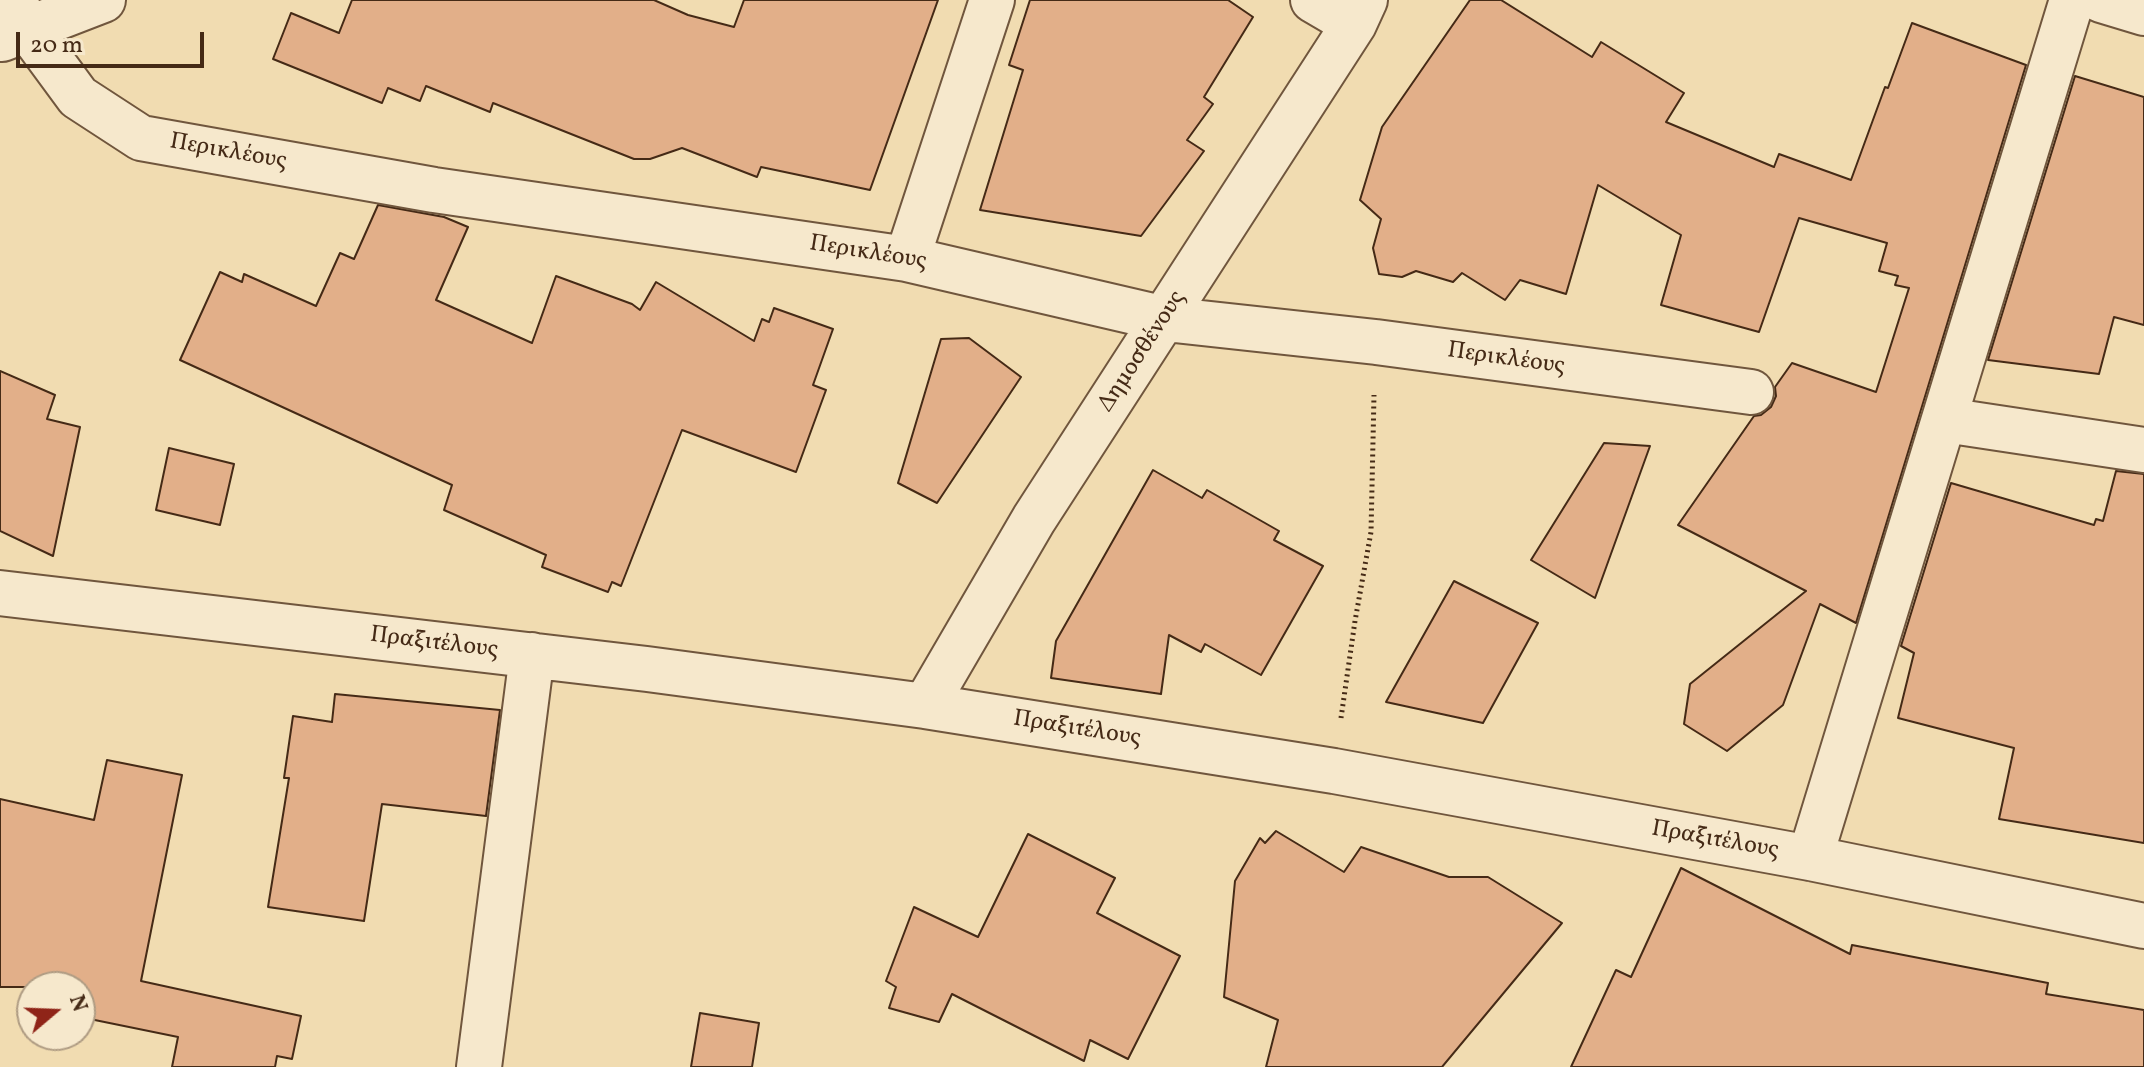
<!DOCTYPE html>
<html>
<head>
<meta charset="utf-8">
<style>
  body { margin:0 }
  #map { position:relative; width:2144px; height:1067px; overflow:hidden; background:#f1dcb1; font-family:Vollkorn,serif }
  canvas { display:block }
  .north { position:absolute; left:16px; top:971px; width:80px; height:80px; box-sizing:border-box; background:#f6e8cc; border:2px solid #af9c83; border-radius:50%; rotate:71deg; font-size:22px; font-weight:700; line-height:32px; text-align:center; color:#452a16 }
  .north::after { content:''; display:block; margin:auto; width:28px; height:36px; background:#8f2418; clip-path:polygon(50% 0,100% 100%,50% 72%,0 100%) }
  .scale { position:absolute; left:16px; top:32px; width:188px; height:36px; box-sizing:border-box; border:4px solid #452a16; border-top:0; padding-left:10px; font-size:24px; line-height:28px; white-space:nowrap; color:#452a16; -webkit-text-stroke:6px #f6e8cc; paint-order:stroke }
</style>
</head>
<body>
<div id="map">
<canvas width="2144" height="1067"></canvas>
<div class="north">N</div>
<div class="scale">20 m</div>
</div>
<script>
const c = document.querySelector('canvas').getContext('2d');
c.lineJoin = 'round';
function paint(path, color) {
  c.fillStyle = color;
  c.fill(path, 'evenodd');
}
function trace(path, color, width, dash) {
  c.strokeStyle = color;
  c.lineWidth = width;
  c.lineCap = dash ? 'butt' : 'round';
  c.setLineDash(dash || []);
  c.stroke(path);
}
function drawText(font, color, halo, rows, align = 'center') {
  c.font = font + ' Vollkorn,serif';
  c.lineWidth = 7;
  c.setLineDash([]);
  c.textBaseline = 'middle';
  c.strokeStyle = halo;
  c.fillStyle = color;
  for (const [text, x, y, turn = 0] of rows) {
    c.save();
    c.translate(x, y);
    c.rotate((+turn || 0) * Math.PI / 180);
    c.textAlign = isNaN(turn) ? turn : align;
    if (halo) c.strokeText(text, 0, 0);
    c.fillText(text, 0, 0);
    c.restore();
  }
}
const building = new Path2D(`
  M 352,0 L 654,0 L 688,15 L 734,27 L 744,0 L 938,0 L 870,190 L 761,167 L 757,177 L 682,148 L 650,159 L 634,159 L 493,103 L 490,112 L 426,86 L 420,101 L 388,88 L 382,103 L 273,59 L 291,13 L 339,33 Z
  M 1030,0 L 1228,0 L 1253,17 L 1204,97 L 1213,104 L 1187,140 L 1204,151 L 1141,236 L 980,210 L 1023,70 L 1009,65 Z
  M 1470,0 L 1501,0 L 1592,57 L 1601,42 L 1684,93 L 1666,122 L 1774,167 L 1779,154 L 1851,180 L 1885,87 L 1888,88 L 1912,23 L 2026,65 L 1856,623 L 1820,604 L 1783,705 L 1727,751 L 1684,724 L 1690,684 L 1806,591 L 1678,525 L 1754,416 L 1761,415 L 1771,407 L 1776,396 L 1775,387 L 1792,363 L 1876,392 L 1909,288 L 1895,285 L 1898,276 L 1879,271 L 1887,243 L 1799,218 L 1759,332 L 1661,305 L 1681,235 L 1598,185 L 1566,294 L 1520,280 L 1505,300 L 1462,273 L 1453,282 L 1416,271 L 1402,277 L 1379,274 L 1373,248 L 1381,219 L 1360,200 L 1382,127 Z
  M 2075,76 L 2144,97 L 2144,325 L 2114,317 L 2099,374 L 1988,360 Z
  M 378,205 L 444,217 L 468,227 L 436,300 L 532,343 L 556,276 L 632,304 L 640,310 L 656,282 L 754,341 L 762,319 L 769,322 L 774,308 L 833,329 L 813,385 L 826,390 L 796,472 L 682,430 L 621,586 L 612,582 L 608,592 L 542,567 L 546,555 L 444,510 L 452,485 L 180,360 L 220,272 L 242,282 L 244,274 L 316,306 L 340,253 L 354,259 Z
  M 969,338 L 1021,377 L 937,503 L 898,483 L 941,339 Z
  M 0,371 L 55,395 L 47,419 L 80,427 L 53,556 L 0,531 Z
  M 1604,443 L 1650,446 L 1595,598 L 1531,560 Z
  M 169,448 L 234,464 L 220,525 L 156,510 Z
  M 1153,470 L 1202,498 L 1207,490 L 1279,531 L 1274,540 L 1323,566 L 1261,675 L 1205,644 L 1201,652 L 1169,635 L 1161,694 L 1051,678 L 1056,641 Z
  M 2116,471 L 2144,474 L 2144,843 L 1999,819 L 2014,748 L 1898,718 L 1914,653 L 1901,646 L 1951,483 L 2094,525 L 2096,519 L 2103,521 Z
  M 1454,581 L 1538,623 L 1483,723 L 1386,702 Z
  M 335,694 L 500,710 L 486,816 L 382,804 L 364,921 L 268,907 L 289,778 L 284,778 L 293,716 L 332,722 Z
  M 107,760 L 182,775 L 141,981 L 301,1016 L 292,1059 L 277,1056 L 275,1067 L 172,1067 L 178,1037 L 80,1017 L 80,987 L 0,987 L 0,799 L 94,820 Z
  M 1276,831 L 1344,872 L 1361,847 L 1449,877 L 1488,877 L 1562,923 L 1442,1067 L 1266,1067 L 1278,1020 L 1224,997 L 1235,881 L 1260,838 L 1265,843 Z
  M 1028,834 L 1115,878 L 1097,913 L 1180,956 L 1128,1059 L 1090,1040 L 1084,1061 L 952,994 L 939,1022 L 889,1008 L 896,987 L 886,981 L 914,907 L 978,937 Z
  M 1681,868 L 1850,954 L 1852,945 L 2048,983 L 2046,994 L 2144,1010 L 2144,1067 L 1571,1067 L 1616,970 L 1631,977 Z
  M 700,1013 L 759,1023 L 752,1067 L 691,1067 Z`);
const path = new Path2D(`
  M 1341,718 L 1355,621 L 1371,532 L 1374,395`);
const minor = new Path2D(`
  M 14,0 L 28,29 L 78,97 L 141,138 L 434,190 L 907,259 L 1165,319 L 1376,342 L 1751,392
  M 1313,0 L 1354,24
  M 2101,0 L 2144,13
  M 2,39 L 103,0
  M 907,259 L 992,0
  M 1945,420 L 2144,450
  M 0,593 L 647,669 L 925,706 L 1334,771 L 1810,858 L 2144,926
  M 925,706 L 1034,519 L 1354,24 L 1365,0
  M 1810,858 L 2072,0
  M 479,1067 L 532,655`);
const streetNames = [
  ["Περικλέους",228,153,10],
  ["Περικλέους",868,254,9],
  ["Δημοσθένους",1143,352,-57],
  ["Περικλέους",1506,360,8],
  ["Πραξιτέλους",434,644,7],
  ["Πραξιτέλους",1077,730,9],
  ["Πραξιτέλους",1715,841,10]
];
paint(building, '#e2af89');
trace(building, '#452a16', 2);
trace(minor, '#70563d', 48);
trace(path, '#452a16', 5, [2, 4]);
trace(minor, '#f6e8cc', 44);
drawText('24px', '#452a16', '#f6e8cc', streetNames);
</script>
</body>
</html>
